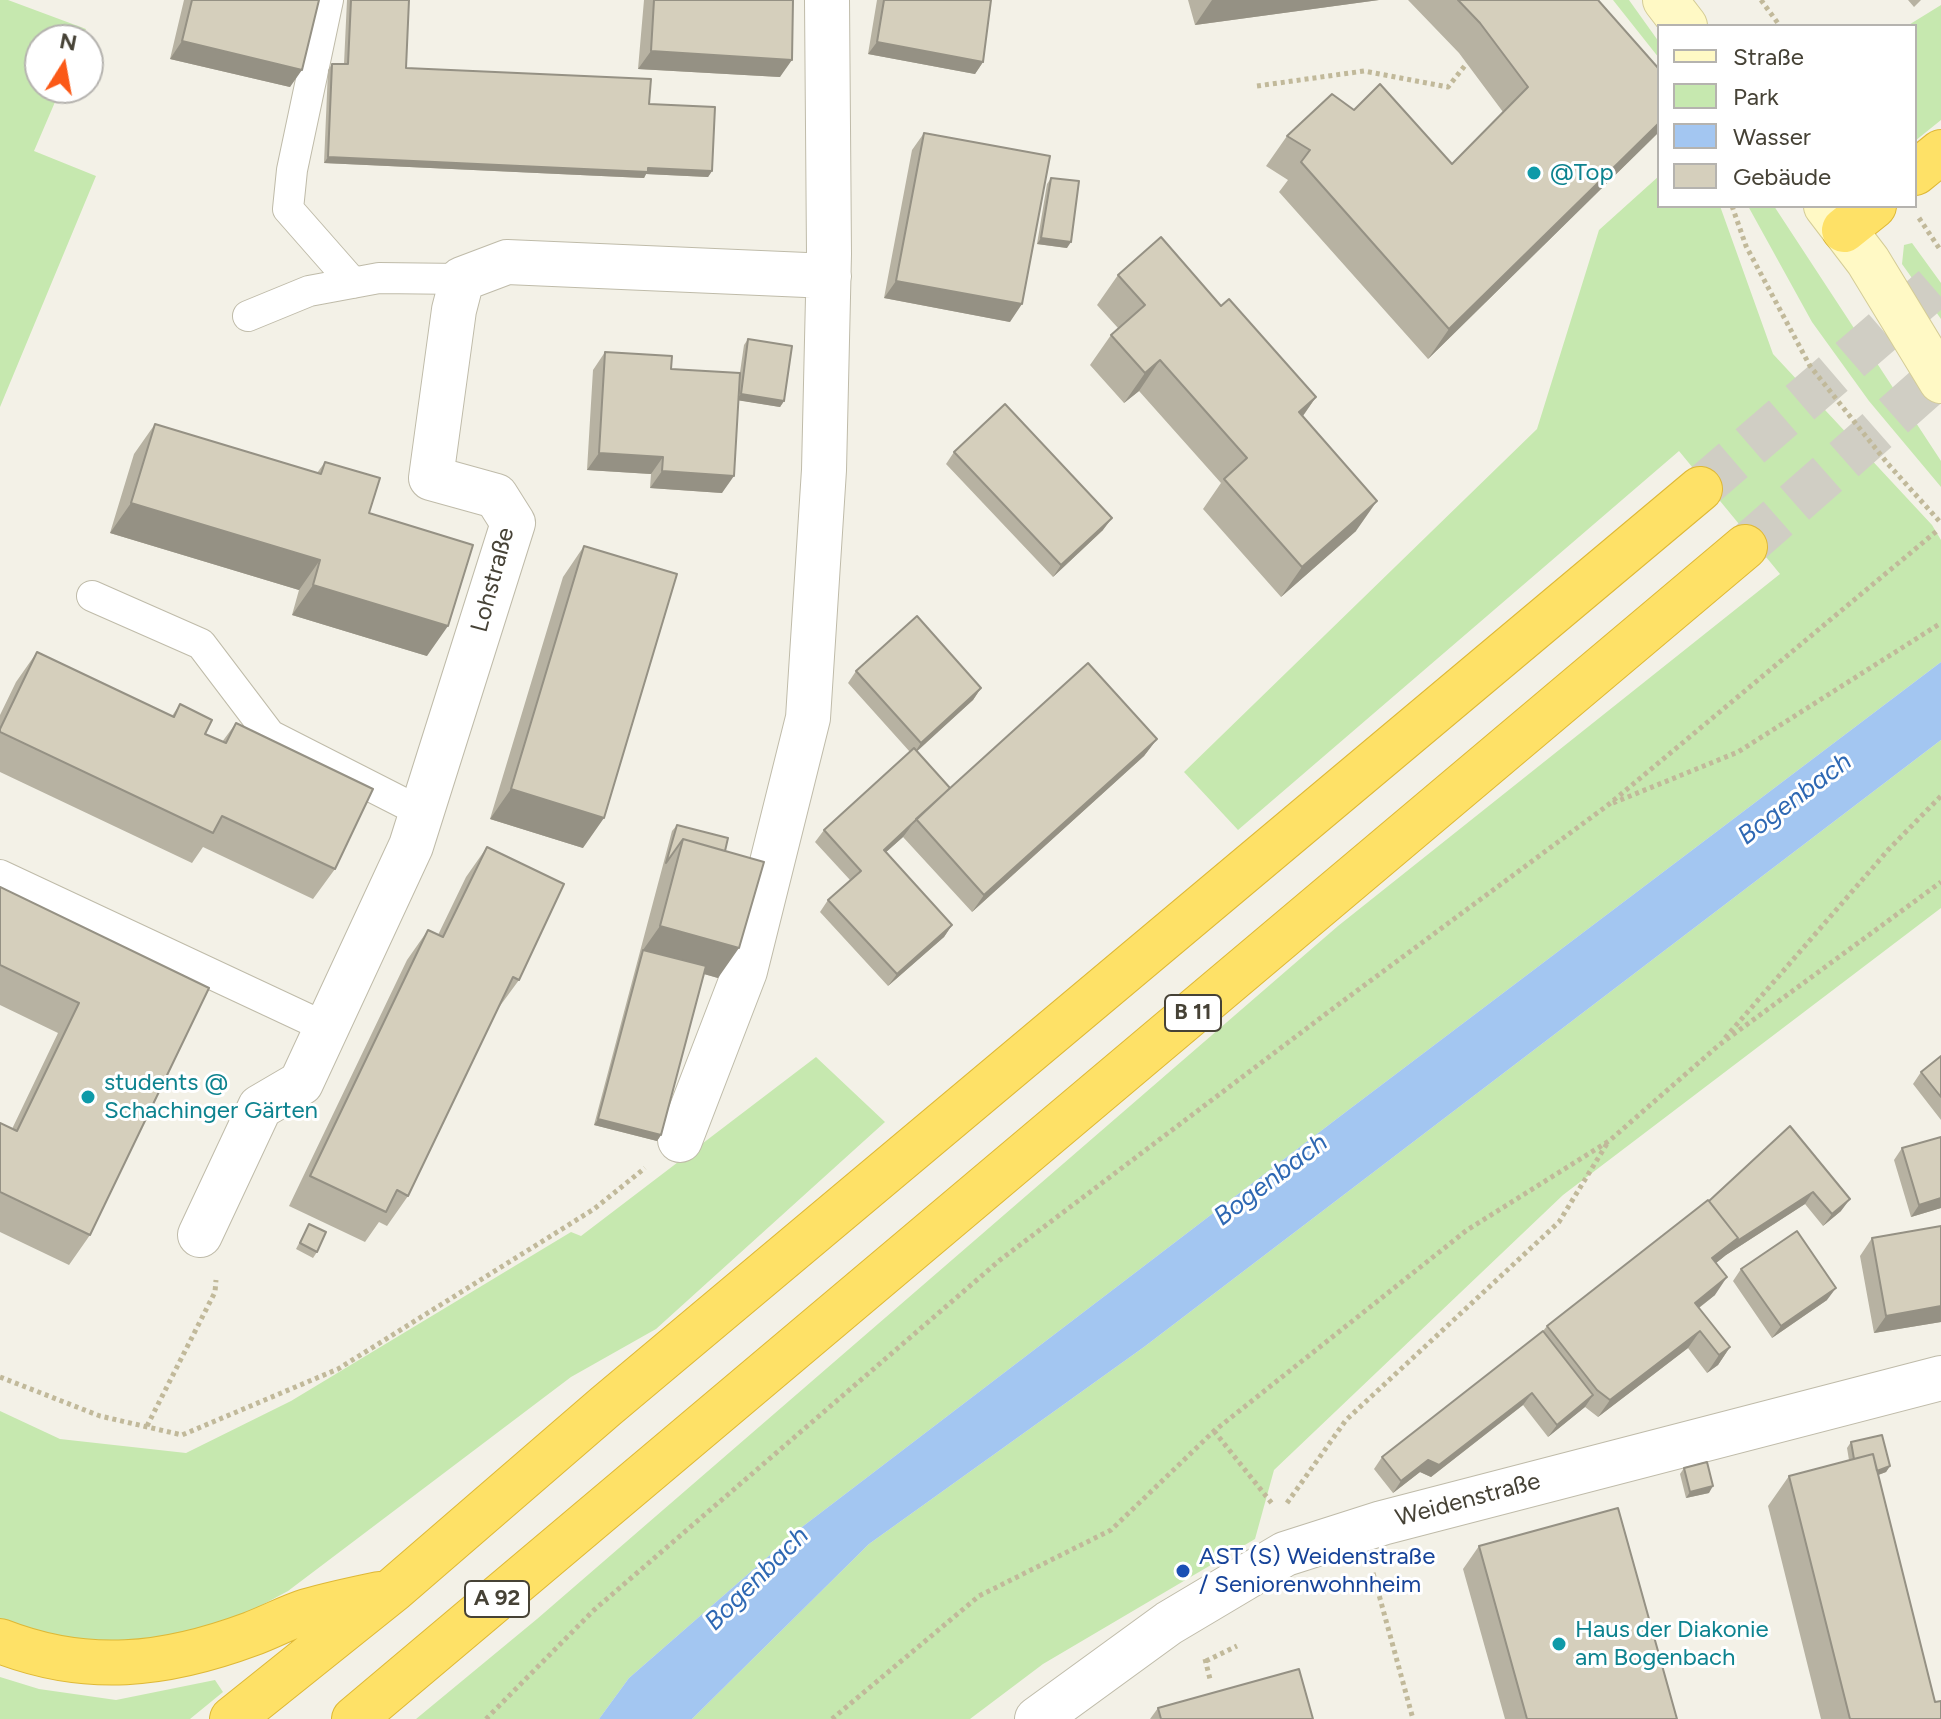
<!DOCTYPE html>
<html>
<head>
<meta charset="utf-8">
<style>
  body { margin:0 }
  #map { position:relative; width:1941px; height:1719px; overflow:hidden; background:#f3f1e7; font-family:Figtree,sans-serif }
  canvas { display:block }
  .legend { position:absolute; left:1657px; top:24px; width:260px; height:184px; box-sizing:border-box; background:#fff; border:2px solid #b5b3af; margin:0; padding:10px 14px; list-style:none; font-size:24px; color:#464236 }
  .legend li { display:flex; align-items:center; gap:16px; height:40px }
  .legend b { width:40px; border:2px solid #b5b3af }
  .north { position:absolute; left:24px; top:24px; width:80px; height:80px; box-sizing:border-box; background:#fff; border:2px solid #b5b3af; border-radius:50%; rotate:11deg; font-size:22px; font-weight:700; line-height:32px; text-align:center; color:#464236 }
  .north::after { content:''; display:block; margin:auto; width:28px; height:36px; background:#fb5917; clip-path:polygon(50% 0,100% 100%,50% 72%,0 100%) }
</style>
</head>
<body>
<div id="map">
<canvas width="1941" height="1719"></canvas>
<ul class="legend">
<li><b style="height:10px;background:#fff9c5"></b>Straße</li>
<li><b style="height:22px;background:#c6e8af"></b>Park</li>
<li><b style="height:22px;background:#a3c6f1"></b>Wasser</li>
<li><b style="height:22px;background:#d5cfbc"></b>Gebäude</li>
</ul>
<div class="north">N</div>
</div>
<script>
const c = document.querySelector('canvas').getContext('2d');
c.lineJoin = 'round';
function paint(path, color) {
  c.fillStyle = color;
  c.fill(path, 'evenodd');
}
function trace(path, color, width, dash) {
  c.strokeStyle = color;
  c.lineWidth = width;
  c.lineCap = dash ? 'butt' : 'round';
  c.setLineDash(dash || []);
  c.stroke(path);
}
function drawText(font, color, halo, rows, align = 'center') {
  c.font = font + ' Figtree,sans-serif';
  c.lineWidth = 6;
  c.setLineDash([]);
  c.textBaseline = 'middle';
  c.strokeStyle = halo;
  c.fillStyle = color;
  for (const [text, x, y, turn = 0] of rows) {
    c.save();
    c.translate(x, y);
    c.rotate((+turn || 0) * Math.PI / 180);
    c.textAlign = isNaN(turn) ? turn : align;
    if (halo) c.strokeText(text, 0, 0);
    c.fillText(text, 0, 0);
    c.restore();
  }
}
const green = new Path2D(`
  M 0,0 L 8,0 L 86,29 L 81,40 L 40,40 L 40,88 L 61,88 L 34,151 L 96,176 L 0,407 Z
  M 1613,0 L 1629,0 L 1659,42 L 1659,58 Z
  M 1941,5 L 1941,120 L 1915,141 L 1915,26 L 1907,26 Z
  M 1659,176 L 1659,206 L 1720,206 L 1773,354 L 1932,525 L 1941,540 L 1941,662 L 1347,1111 L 802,1527 L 629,1678 L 599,1719 L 416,1719 L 537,1619 L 1338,926 L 1780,574 L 1679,451 L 1238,830 L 1184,772 L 1537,429 L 1599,230 Z
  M 1748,206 L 1774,206 L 1941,461 L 1941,487 L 1869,401 L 1812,322 Z
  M 1912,243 L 1941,283 L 1941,319 L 1902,264 L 1904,245 Z
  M 1941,740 L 1941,908 L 1563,1195 L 1274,1470 L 1255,1539 L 1043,1664 L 970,1719 L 692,1719 L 869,1544 L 1144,1347 Z
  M 816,1057 L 885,1122 L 656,1329 L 571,1377 L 288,1591 L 208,1634 L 118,1651 L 0,1622 L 0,1411 L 60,1439 L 186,1453 L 291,1401 L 571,1232 L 581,1236 Z
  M 0,1677 L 39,1689 L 116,1700 L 215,1680 L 223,1692 L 190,1719 L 0,1719 Z`);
const water = new Path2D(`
  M 1941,662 L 1941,740 L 1144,1347 L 869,1544 L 692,1719 L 599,1719 L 629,1678 L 802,1527 L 1347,1111 Z`);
const highwayTunnel = new Path2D(`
  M 1700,489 L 1941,281
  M 1745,547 L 1941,374`);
const path = new Path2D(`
  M 1761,0 L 1780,26
  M 1257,86 L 1364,71 L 1448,87 L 1467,63
  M 1732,206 L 1746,246 L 1810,366 L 1888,464 L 1941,523
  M 1919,218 L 1941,251
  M 1613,803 L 1738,752 L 1941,623
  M 1725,1038 L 1889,849 L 1941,796
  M 0,1377 L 100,1416 L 182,1435 L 338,1369 L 594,1209 L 645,1168
  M 147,1426 L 215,1292 L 216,1280
  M 1214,1431 L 1274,1506
  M 1287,1503 L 1346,1420 L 1559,1222 L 1608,1142
  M 1373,1573 L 1413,1719
  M 1205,1659 L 1210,1679
  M 1206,1661 L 1237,1646
  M 486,1719 L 594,1610 L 1000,1260 L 1335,1007 L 1608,805 L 1938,530
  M 832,1719 L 979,1596 L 1111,1530 L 1214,1431 L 1467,1230 L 1609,1141 L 1719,1045 L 1941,882`);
const lane = new Path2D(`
  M 328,0 L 292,170 L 288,209 L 353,283
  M 248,316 L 309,291 L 379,278 L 462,279
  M 92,596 L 201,644 L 270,735 L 423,813
  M 0,875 L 327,1028`);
const street = new Path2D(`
  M 680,1140 L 745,971 L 808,718 L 824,470 L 829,254 L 827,0
  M 200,1235 L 260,1107 L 301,1083 L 411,846 L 513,523 L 496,496 L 431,478 L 454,310 L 462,279 L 507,262 L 829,276
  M 1037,1719 L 1169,1623 L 1285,1554 L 1382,1523 L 1941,1378`);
const secondary = new Path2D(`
  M 1665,0 L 1685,26
  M 1826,206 L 1868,261 L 1941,381`);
const highway = new Path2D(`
  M 1915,173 L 1941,152
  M 1844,230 L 1874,206
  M 0,1641 C 87,1675 165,1666 251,1634 C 270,1627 288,1617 307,1611 C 331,1604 355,1599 379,1594
  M 232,1719 L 393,1590 L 606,1406 L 1700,489
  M 354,1719 L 1745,547`);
const wall = new Path2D(`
  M 184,0 L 319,0 L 290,87 L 170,59 Z
  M 347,0 L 409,0 L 406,68 L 649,104 L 712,171 L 708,177 L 646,174 L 644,178 L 324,163 L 328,70 L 332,64 L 344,64 Z
  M 644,0 L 793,0 L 780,77 L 638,69 Z
  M 877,0 L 991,0 L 983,62 L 975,74 L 868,54 Z
  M 1188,0 L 1379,0 L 1195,25 Z
  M 1408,0 L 1598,0 L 1659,69 L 1659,132 L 1428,359 L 1279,192 L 1288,180 L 1266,166 L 1287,136 L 1354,110 L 1452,164 L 1503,112 L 1459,53 Z
  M 1908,0 L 1921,0 L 1914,7 Z
  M 924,133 L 1010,322 L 884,298 L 912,150 Z
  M 1051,178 L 1067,248 L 1037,244 L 1047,184 Z
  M 1118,275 L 1221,306 L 1316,397 L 1303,416 L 1356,531 L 1281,597 L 1203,509 L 1221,483 L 1139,391 L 1124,403 L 1090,365 L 1111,335 L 1118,328 L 1097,305 Z
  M 748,339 L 784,401 L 780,407 L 738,400 L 722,493 L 650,488 L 651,474 L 587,470 L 593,370 L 605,352 L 671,369 L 739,379 L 744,345 Z
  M 155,424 L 317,473 L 325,462 L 369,513 L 427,656 L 292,615 L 299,590 L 110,533 L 134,454 Z
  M 954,452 L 1103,530 L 1053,577 L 946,464 Z
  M 584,546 L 583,848 L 490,819 L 563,577 Z
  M 37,652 L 172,716 L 180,704 L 205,734 L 222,742 L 236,723 L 335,869 L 313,899 L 203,847 L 192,863 L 0,772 L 0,715 L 16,682 Z
  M 856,671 L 981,688 L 973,700 L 916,751 L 950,788 L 1157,739 L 1144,756 L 972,912 L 903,837 L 886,852 L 952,925 L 944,937 L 888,986 L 820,912 L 828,900 L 850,880 L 815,842 L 824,830 L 910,752 L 848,683 Z
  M 677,825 L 725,851 L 718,978 L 704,974 L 661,1135 L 657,1141 L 594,1125 L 672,831 Z
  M 487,847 L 519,980 L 497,1010 L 408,1196 L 387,1226 L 379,1222 L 365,1242 L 289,1206 L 407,960 L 428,930 L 438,935 L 466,877 Z
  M 0,887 L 209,988 L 90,1235 L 69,1265 L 0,1232 L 0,1123 L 12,1129 L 58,1033 L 0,1005 Z
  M 1941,1056 L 1941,1120 L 1913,1084 L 1921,1072 Z
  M 1790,1126 L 1841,1211 L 1823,1226 L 1805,1204 L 1726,1255 L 1716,1263 L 1715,1295 L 1699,1308 L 1730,1347 L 1718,1365 L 1707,1373 L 1688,1348 L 1598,1417 L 1585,1407 L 1548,1437 L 1523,1405 L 1431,1477 L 1420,1472 L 1393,1493 L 1374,1469 L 1382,1457 L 1543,1331 L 1547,1326 L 1709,1201 Z
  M 1902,1148 L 1941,1208 L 1911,1217 L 1894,1160 Z
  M 309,1224 L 317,1252 L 313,1258 L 296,1249 Z
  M 1941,1226 L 1941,1322 L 1874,1333 L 1860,1256 L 1872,1238 Z
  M 1741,1269 L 1827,1300 L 1772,1338 L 1733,1281 Z
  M 1851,1442 L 1890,1466 L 1886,1472 L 1878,1475 L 1935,1702 L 1941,1719 L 1821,1719 L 1768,1506 L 1789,1476 L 1849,1460 L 1847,1448 Z
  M 1684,1468 L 1709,1493 L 1686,1498 L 1680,1474 Z
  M 1479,1546 L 1677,1719 L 1505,1719 L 1463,1569 Z
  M 1158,1708 L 1313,1719 L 1150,1719 Z`);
const shadedWall = new Path2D(`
  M 1212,0 L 1379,0 L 1195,25 Z
  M 182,41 L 302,70 L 290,87 L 170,59 Z
  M 877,42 L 983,62 L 975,74 L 868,54 Z
  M 651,51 L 792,60 L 780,77 L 638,69 Z
  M 1659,123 L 1659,132 L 1428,359 L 1449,329 Z
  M 328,157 L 648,168 L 712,171 L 708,177 L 646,174 L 644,178 L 324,163 Z
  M 1041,238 L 1071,242 L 1067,248 L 1037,244 Z
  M 896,281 L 1022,304 L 1010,322 L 884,298 Z
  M 1160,360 L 1139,391 L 1124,403 L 1145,373 Z
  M 741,394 L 784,401 L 780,407 L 736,400 Z
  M 1316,397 L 1295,427 L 1299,412 Z
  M 599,453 L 663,457 L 651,474 L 587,470 Z
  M 662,471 L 734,476 L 722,493 L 650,488 Z
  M 1377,501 L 1356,531 L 1281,597 L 1302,567 Z
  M 131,503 L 320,560 L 299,590 L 110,533 Z
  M 1112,518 L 1103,530 L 1053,577 L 1061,565 Z
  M 313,585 L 448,626 L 427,656 L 292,615 Z
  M 981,688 L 973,700 L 913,755 L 921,743 Z
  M 1157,739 L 1144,756 L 972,912 L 984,895 Z
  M 511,789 L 604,818 L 583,848 L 490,819 Z
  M 912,825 L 903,837 L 875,862 L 884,850 Z
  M 952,925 L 944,937 L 888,986 L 897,974 Z
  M 660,926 L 739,948 L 718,978 L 641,956 L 643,950 Z
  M 598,1119 L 661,1135 L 657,1141 L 594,1125 Z
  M 1813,1192 L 1805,1204 L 1726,1255 L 1700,1276 L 1712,1258 L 1738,1238 Z
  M 1941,1198 L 1941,1208 L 1911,1217 L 1919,1205 Z
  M 1850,1199 L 1841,1211 L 1823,1226 L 1832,1214 Z
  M 1727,1277 L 1715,1295 L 1683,1320 L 1695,1303 Z
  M 1836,1288 L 1827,1300 L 1772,1338 L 1781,1326 Z
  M 1941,1306 L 1941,1322 L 1874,1333 L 1886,1316 Z
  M 1700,1331 L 1688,1348 L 1598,1417 L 1610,1400 Z
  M 1730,1347 L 1718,1365 L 1707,1373 L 1719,1355 Z
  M 1532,1393 L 1523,1405 L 1431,1477 L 1420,1472 L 1393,1493 L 1401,1481 L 1428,1460 Z
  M 1593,1395 L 1585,1407 L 1548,1437 L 1557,1425 Z
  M 1890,1466 L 1886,1472 L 1852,1485 L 1856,1478 Z
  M 1713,1486 L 1709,1493 L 1686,1498 L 1690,1492 Z`);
const building = new Path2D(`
  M 192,0 L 319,0 L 302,70 L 182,41 Z
  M 351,0 L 409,0 L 406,68 L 651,79 L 649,104 L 715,107 L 712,171 L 648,168 L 648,172 L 328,157 L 332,64 L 348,64 Z
  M 654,0 L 793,0 L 792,60 L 651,51 Z
  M 884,0 L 991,0 L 983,62 L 877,42 Z
  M 1458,0 L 1598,0 L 1659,69 L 1659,123 L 1449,329 L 1301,162 L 1310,150 L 1287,136 L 1332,94 L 1354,110 L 1380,84 L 1452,164 L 1528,87 L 1480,23 Z
  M 924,133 L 1050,156 L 1022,304 L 896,281 Z
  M 1051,178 L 1079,181 L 1071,242 L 1041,238 Z
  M 1161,237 L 1221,306 L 1229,299 L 1316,397 L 1299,412 L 1377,501 L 1302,567 L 1224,479 L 1247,458 L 1160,360 L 1145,373 L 1111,335 L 1145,305 L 1118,275 Z
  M 748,339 L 792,346 L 784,401 L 741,394 Z
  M 605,352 L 672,356 L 671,369 L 740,373 L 734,476 L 662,471 L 663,457 L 599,453 Z
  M 1005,404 L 1112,518 L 1061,565 L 954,452 Z
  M 155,424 L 321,474 L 325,462 L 380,478 L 369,513 L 473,545 L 448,626 L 313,585 L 320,560 L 131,503 Z
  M 584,546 L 677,574 L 604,818 L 511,789 Z
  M 917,616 L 981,688 L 921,743 L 856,671 Z
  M 37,652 L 174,717 L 180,704 L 212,720 L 205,734 L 226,743 L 236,723 L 373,789 L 335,869 L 222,816 L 213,833 L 0,732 L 0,729 Z
  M 1088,663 L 1157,739 L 984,895 L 916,819 Z
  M 914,748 L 950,788 L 884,850 L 952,925 L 897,974 L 828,900 L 861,871 L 824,830 Z
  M 677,825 L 728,838 L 725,851 L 683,839 L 666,863 Z
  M 683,839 L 764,862 L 739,948 L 660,926 Z
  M 487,847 L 564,884 L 519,980 L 513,977 L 408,1196 L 397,1190 L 386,1212 L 310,1176 L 428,930 L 443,937 Z
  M 0,887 L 209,988 L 90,1235 L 0,1192 L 0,1123 L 17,1131 L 79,1003 L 0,965 Z
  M 643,950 L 706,966 L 661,1135 L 598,1119 Z
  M 1941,1056 L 1941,1097 L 1921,1072 Z
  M 1790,1126 L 1850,1199 L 1832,1214 L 1813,1192 L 1734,1243 L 1738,1238 L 1709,1201 Z
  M 1941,1137 L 1941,1198 L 1919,1205 L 1902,1148 Z
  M 1708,1200 L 1738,1238 L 1712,1258 L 1727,1277 L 1695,1303 L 1730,1347 L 1719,1355 L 1700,1331 L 1610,1400 L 1597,1390 L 1547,1326 Z
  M 309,1224 L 326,1232 L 317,1252 L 300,1243 Z
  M 1941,1226 L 1941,1306 L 1886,1316 L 1872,1238 Z
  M 1797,1231 L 1836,1288 L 1781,1326 L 1741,1269 Z
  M 1543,1331 L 1593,1395 L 1557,1425 L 1532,1393 L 1439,1465 L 1428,1460 L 1401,1481 L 1382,1457 Z
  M 1882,1435 L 1890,1466 L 1877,1471 L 1873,1454 L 1854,1459 L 1851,1442 Z
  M 1873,1454 L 1935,1702 L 1941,1701 L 1941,1719 L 1850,1719 L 1789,1476 Z
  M 1707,1462 L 1713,1486 L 1690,1492 L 1684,1468 Z
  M 1618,1508 L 1677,1719 L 1527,1719 L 1479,1546 Z
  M 1299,1669 L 1313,1719 L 1161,1719 L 1158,1708 Z`);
const markers = [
  [1534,173,8,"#0f9aa8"],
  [88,1097,8,"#0f9aa8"],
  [1183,1571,8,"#1a4fb4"],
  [1559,1644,8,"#0f9aa8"]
];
const shields = [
  [1193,1013,56],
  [497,1599,64]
];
const shieldNames = [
  ["B 11",1193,1013],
  ["A 92",497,1599]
];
const cultureNames = [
  ["@Top",1550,173],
  ["students @",104,1083],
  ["Schachinger Gärten",104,1111],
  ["Haus der Diakonie",1575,1630],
  ["am Bogenbach",1575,1658]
];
const streetNames = [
  ["Lohstraße",493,580,-75],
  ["Weidenstraße",1468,1500,-15]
];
const transitNames = [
  ["AST (S) Weidenstraße",1199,1557],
  ["/ Seniorenwohnheim",1199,1585]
];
const waterNames = [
  ["Bogenbach",1795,799,-37],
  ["Bogenbach",1271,1180,-37],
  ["Bogenbach",757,1579,-45]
];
paint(green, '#c6e8af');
paint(water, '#a3c6f1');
trace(highwayTunnel, '#d0cec4', 44, [44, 22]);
trace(lane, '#bfbba9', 32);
trace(street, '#bfbba9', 46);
trace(secondary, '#d4cc96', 46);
trace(highway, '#deb836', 46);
trace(path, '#c1b99a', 5, [4, 4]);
trace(lane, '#fff', 30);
trace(street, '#fff', 44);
trace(secondary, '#fff9c5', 44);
trace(highway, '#fee167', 44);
paint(wall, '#b7b2a2');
paint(shadedWall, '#959184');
paint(building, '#d5cfbc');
trace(building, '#959184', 2);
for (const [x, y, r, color] of markers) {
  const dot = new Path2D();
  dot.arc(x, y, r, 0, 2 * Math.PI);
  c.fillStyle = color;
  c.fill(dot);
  trace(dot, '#fff', 3);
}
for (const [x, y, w] of shields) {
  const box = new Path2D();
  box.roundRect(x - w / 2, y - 18, w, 36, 6);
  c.fillStyle = '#fff';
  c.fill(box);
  trace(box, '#464236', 2);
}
drawText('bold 22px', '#464236', null, shieldNames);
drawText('24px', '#0d838f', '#fff', cultureNames, 'left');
drawText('24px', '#464236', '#fff', streetNames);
drawText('24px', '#164399', '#fff', transitNames, 'left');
drawText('italic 26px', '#2e68b3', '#fff', waterNames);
</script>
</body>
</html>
